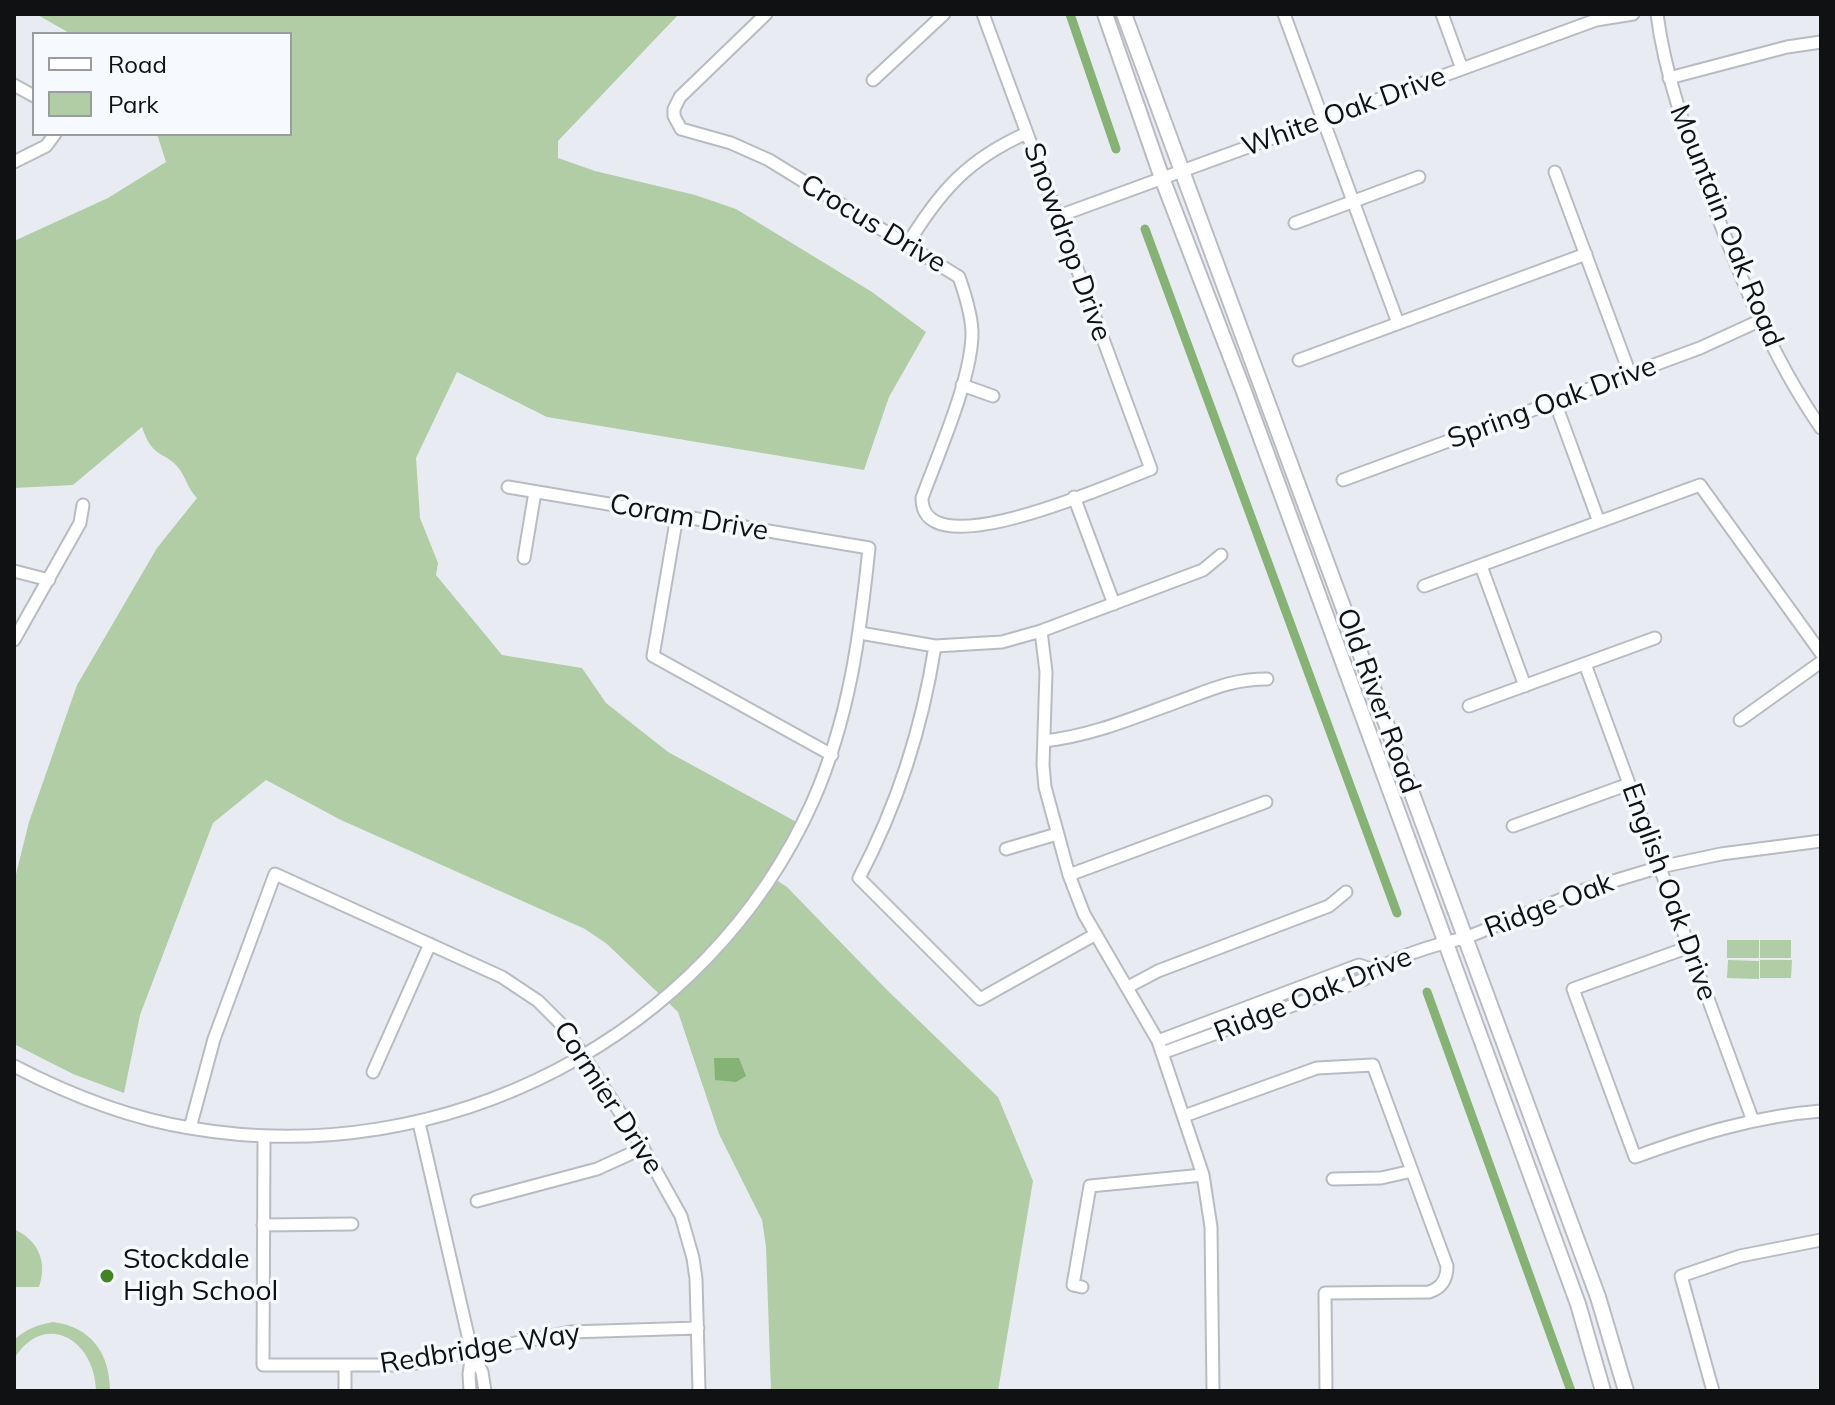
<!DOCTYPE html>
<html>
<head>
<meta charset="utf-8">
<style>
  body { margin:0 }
  #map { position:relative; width:1835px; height:1405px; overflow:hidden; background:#e8ecf2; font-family:Mulish,sans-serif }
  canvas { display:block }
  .frame { position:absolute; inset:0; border:16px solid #101113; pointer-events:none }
  .legend { position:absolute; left:32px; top:32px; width:260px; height:104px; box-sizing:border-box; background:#f6f9fe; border:2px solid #9a9ca0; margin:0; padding:10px 14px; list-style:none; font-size:24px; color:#101113 }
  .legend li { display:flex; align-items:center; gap:16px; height:40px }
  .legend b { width:40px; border:2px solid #9a9ca0 }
</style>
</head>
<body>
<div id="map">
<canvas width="1835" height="1405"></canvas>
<div class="frame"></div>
<ul class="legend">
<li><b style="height:10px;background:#fff"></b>Road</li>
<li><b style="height:22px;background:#b0cda6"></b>Park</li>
</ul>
</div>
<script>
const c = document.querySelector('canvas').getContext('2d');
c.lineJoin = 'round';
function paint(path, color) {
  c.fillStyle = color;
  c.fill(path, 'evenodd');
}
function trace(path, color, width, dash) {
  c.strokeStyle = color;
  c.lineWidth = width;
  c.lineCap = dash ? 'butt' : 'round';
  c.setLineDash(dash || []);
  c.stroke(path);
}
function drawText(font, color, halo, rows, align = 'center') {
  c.font = font + ' Mulish,sans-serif';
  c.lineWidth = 7;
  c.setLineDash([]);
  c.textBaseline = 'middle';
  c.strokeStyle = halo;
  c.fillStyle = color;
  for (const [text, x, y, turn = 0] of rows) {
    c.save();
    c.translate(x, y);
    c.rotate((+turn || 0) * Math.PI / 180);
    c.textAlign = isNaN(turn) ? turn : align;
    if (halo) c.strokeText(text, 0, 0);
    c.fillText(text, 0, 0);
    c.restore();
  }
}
const green = new Path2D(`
  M 36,14 L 679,14 L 558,141 L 558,158 L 595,171 L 695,195 L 736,209 L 872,292 L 926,332 L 889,397 L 864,470 L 547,417 L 457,372 L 416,458 L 420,518 L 438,563 L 436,575 L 502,655 L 582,668 L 606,703 L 668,752 L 802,825 L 772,877 L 787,887 L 887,990 L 998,1097 L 1033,1181 L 998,1391 L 771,1391 L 766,1247 L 762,1220 L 719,1134 L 678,1012 L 607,944 L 585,929 L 341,820 L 266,780 L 213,823 L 140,1015 L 124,1093 L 73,1074 L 14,1044 L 14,882 L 29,822 L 77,685 L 157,548 L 197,498 C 188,489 187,480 180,470 C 166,450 153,461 142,427 L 73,485 L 14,488 L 14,241 L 108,198 L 166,162 L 157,134 L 290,134 L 290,34 L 71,34 Z
  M 1727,940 L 1759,940 L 1759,958 L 1727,958 Z
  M 1760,940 L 1791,940 L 1791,958 L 1760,958 Z
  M 1728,960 L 1759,961 L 1759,979 L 1727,978 Z
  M 1760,960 L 1792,960 L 1791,978 L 1760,978 Z
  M 14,1229 C 38,1240 48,1262 39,1287 L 14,1287 Z
  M 53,1322 C 91,1327 110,1353 110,1391 L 96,1391 C 95,1339 44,1310 14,1359 L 14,1340 C 26,1329 37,1325 53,1322 Z`);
const water = new Path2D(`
  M 714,1058 L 739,1058 L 746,1076 L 736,1082 L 715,1080 Z`);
const canal = new Path2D(`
  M 1070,14 L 1116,149
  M 1145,229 L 1397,913
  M 1427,992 L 1571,1391`);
const minor = new Path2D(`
  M 766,14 L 680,97 L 674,109 L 674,116 L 681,129 L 731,143 L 769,160 L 959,277 C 965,294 971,312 972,331 C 973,376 938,454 922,498 C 921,571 1118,481 1151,469 L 983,14
  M 1284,14 L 1398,323
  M 1442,14 L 1462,69
  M 1657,14 C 1665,76 1686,132 1708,191 C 1739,274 1770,355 1821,428
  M 1669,78 L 1787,47 L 1821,42
  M 873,80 L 944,14
  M 14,85 L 34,96
  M 14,162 L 46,146 L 55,134
  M 1555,172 L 1630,374
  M 1056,217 L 1596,20 L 1633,14
  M 1295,223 L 1419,177
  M 907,245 C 940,191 968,159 1027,133
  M 1299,360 L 1586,254
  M 962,385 L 993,396
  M 1555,402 L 1599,522
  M 1343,480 L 1700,348 L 1759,321
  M 1074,497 L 1114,604
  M 677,516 L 653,656 L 832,755
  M 524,558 L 535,492
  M 1481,566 L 1525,686
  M 14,571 L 49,580
  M 1424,586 L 1700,485 L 1821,653
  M 1041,631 L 1046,672 L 1043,765 L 1045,787 L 1069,875 L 1084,914 L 1158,1041 L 1203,1175 L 1211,1227 L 1213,1391
  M 860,633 L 935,646 L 1002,642 L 1041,631 L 1203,570 L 1221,555
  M 14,640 L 80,523 L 83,505
  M 935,646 C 922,729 898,804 859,878 L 980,999 L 1096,934
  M 1585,664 L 1753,1121
  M 1469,706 L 1655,638
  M 1740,720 L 1821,662
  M 1044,741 C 1091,736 1133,718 1177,702 C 1210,690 1231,679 1267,679
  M 1513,826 L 1629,784
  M 1006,849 L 1057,834
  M 1069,875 L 1266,802
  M 1689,947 L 1573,989 L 1635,1157 C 1695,1135 1756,1116 1821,1111
  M 1128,987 L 1158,971 L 1329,906 L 1346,892
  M 1158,1041 L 1359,965 L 1374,970
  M 1162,1053 L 1365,979 C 1384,959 1437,944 1465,938 L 1587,889 L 1660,867 L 1721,854 L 1821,841
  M 14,1066 C 70,1095 128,1118 190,1128 C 444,1172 707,1038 813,801 C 849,719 860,636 869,548 L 508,487
  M 373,1072 L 430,944
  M 1184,1116 L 1317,1068 L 1373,1065 L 1447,1266 C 1447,1279 1442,1288 1429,1292 L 1325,1293 L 1326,1391
  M 419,1123 L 472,1353 L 482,1372 L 485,1391
  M 190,1128 L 214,1039 L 275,874 L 502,977 L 538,1001 L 566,1029 L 643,1148 L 681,1216 L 693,1258 L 696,1279 L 699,1391
  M 264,1137 L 263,1365 L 407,1365 L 570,1332 L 698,1328
  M 1333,1179 L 1381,1178 L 1412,1171
  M 477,1201 L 597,1169 L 643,1148
  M 263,1225 L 352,1224
  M 1082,1287 L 1073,1285 L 1090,1186 L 1203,1175
  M 345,1391 L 345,1366
  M 470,1391 L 469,1374 L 472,1353
  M 1713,1391 L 1681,1276 L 1740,1256 L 1821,1240`);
const major = new Path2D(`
  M 1105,14 L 1162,178 L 1243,389 L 1578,1304 L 1603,1391
  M 1124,14 L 1598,1297 L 1626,1391`);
const markers = [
  [107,1276,8,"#418325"]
];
const streetNames = [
  ["White Oak Drive",1344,112,-20],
  ["Crocus Drive",873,224,31],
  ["Mountain Oak Road",1726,226,68],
  ["Snowdrop Drive",1067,242,70],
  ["Spring Oak Drive",1552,403,-20],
  ["Coram Drive",689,518,10],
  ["Old River Road",1378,701,70],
  ["English Oak Drive",1669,892,70],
  ["Ridge Oak",1549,906,-21],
  ["Ridge Oak Drive",1313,995,-22],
  ["Cormier Drive",608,1098,57],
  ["Redbridge Way",480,1349,-9]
];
const poiNames = [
  ["Stockdale",123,1260],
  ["High School",123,1292]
];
paint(green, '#b0cda6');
paint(water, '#86b276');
trace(canal, '#86b276', 9);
trace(minor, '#b8bcc2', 15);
trace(major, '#b8bcc2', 18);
trace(minor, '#fff', 11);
trace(major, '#fff', 14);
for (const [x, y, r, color] of markers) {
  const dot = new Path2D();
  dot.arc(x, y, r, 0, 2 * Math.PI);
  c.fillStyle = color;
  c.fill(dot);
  trace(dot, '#f6f9fe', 3);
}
drawText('28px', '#101113', '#f6f9fe', streetNames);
drawText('28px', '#101113', '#f6f9fe', poiNames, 'left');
</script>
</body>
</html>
